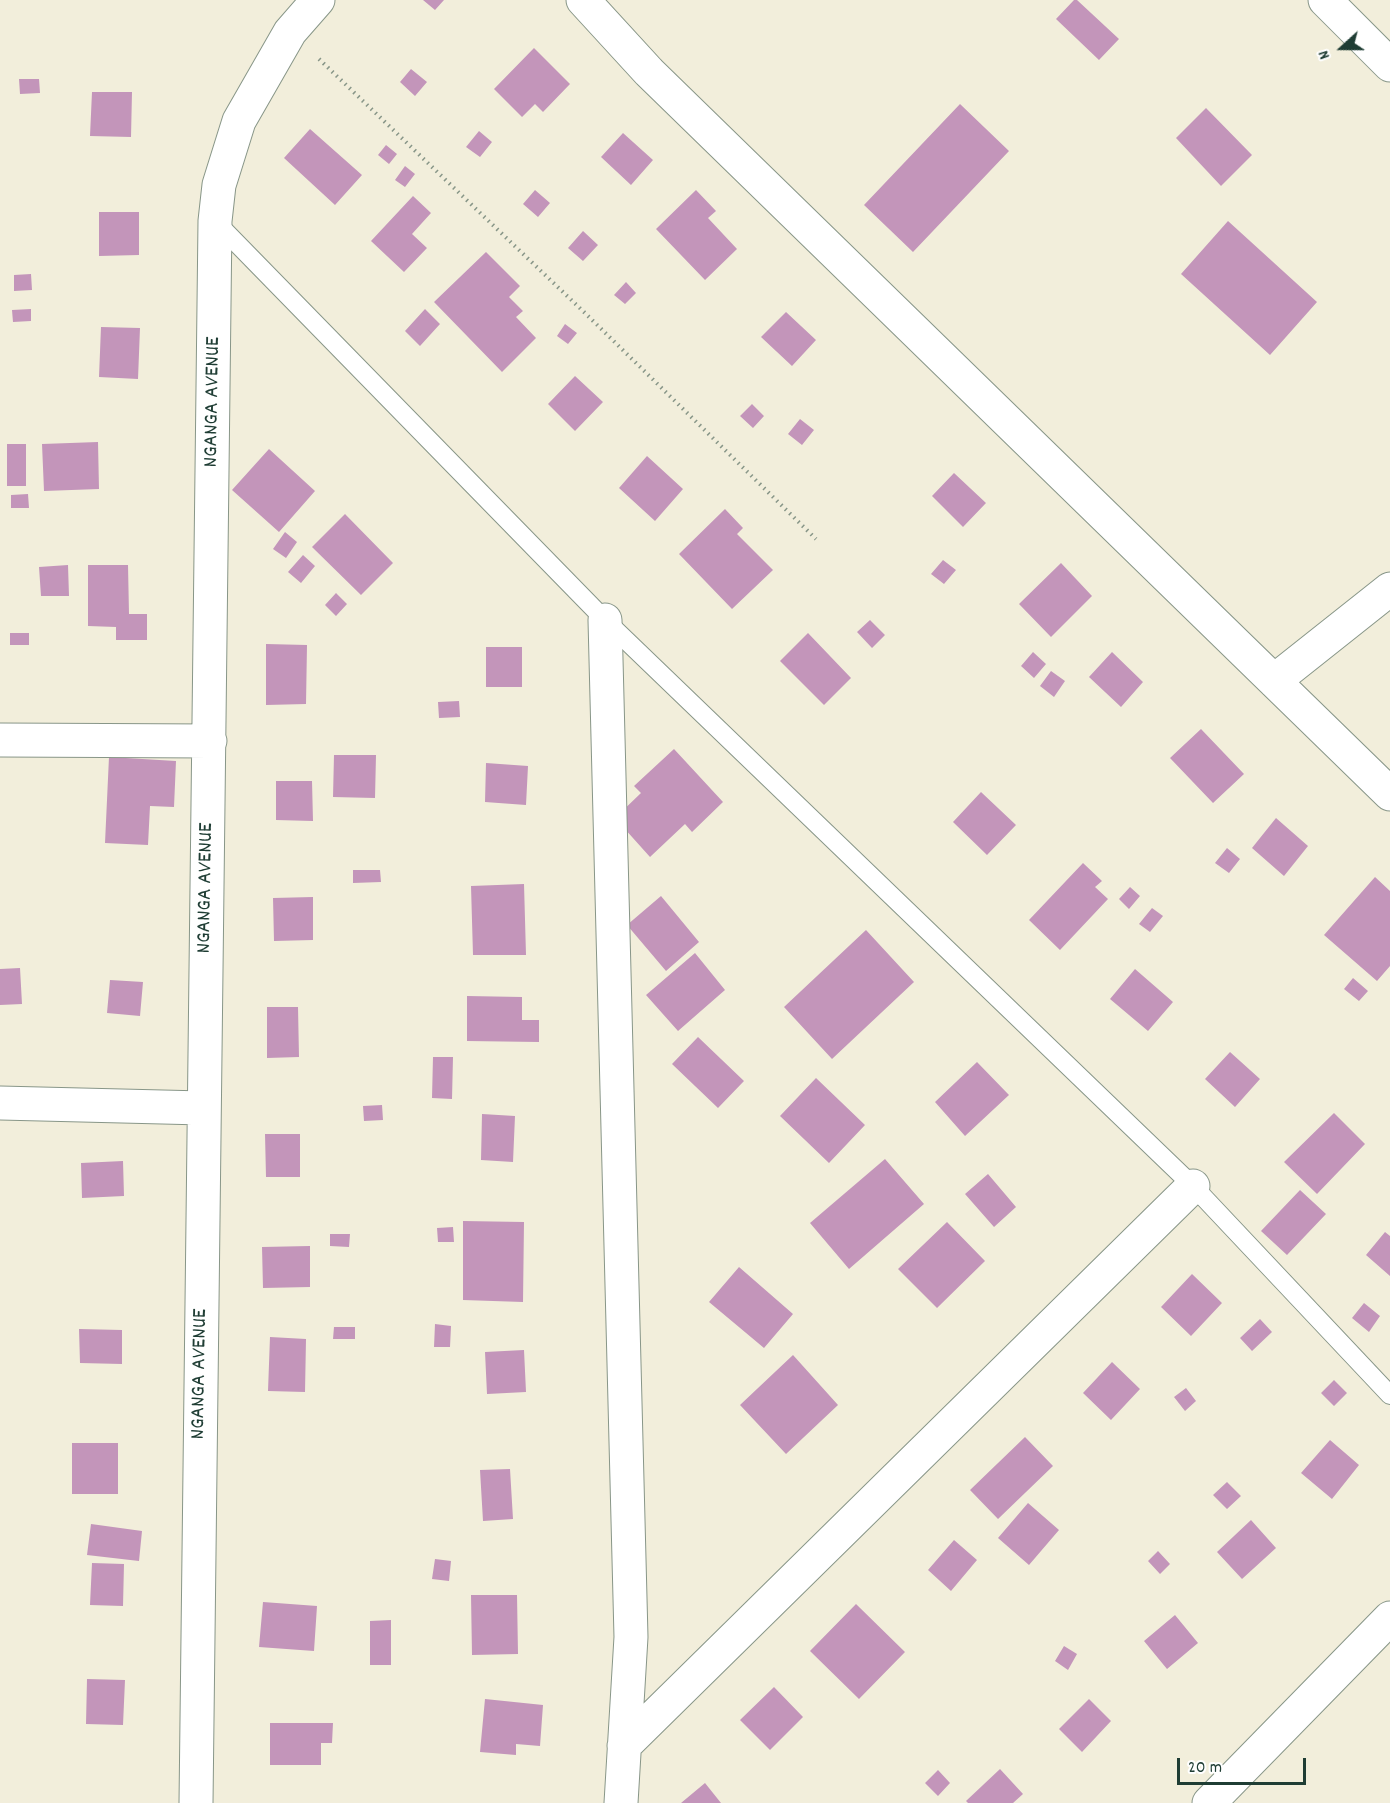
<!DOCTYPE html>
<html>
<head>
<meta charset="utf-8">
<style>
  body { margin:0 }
  #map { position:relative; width:1390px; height:1803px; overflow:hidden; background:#f2eedb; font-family:Dekko,sans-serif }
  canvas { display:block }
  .north { position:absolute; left:1312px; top:18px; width:60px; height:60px; -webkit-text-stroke:4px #fff; paint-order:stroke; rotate:249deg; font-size:16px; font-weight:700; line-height:24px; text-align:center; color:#1f3d34 }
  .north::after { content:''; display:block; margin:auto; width:21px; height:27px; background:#1f3d34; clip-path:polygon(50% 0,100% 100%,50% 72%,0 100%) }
  .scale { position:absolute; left:1177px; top:1758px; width:129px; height:27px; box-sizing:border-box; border:3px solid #1f3d34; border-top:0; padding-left:8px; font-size:18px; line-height:21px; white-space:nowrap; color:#1f3d34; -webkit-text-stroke:4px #fff; paint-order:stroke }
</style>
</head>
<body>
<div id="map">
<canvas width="1390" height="1803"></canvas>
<div class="north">N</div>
<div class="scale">20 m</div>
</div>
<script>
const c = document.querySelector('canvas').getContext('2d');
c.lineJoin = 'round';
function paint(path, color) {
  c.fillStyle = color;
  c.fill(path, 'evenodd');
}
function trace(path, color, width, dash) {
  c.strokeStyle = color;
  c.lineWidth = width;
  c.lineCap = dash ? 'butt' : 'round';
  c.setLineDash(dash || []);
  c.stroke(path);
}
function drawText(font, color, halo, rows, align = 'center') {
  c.font = font + ' Dekko,sans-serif';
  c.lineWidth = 4.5;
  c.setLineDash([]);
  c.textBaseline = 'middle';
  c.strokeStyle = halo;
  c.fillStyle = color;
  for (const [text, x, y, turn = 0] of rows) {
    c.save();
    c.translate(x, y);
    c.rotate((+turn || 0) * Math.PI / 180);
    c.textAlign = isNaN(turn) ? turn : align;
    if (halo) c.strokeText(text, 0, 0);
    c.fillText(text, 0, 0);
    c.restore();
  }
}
const building = new Path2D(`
  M 423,0 L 444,0 L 435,10 Z
  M 1074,0 L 1077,0 L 1119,39 L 1099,60 L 1056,19 Z
  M 534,48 L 570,84 L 543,112 L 535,104 L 522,117 L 494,89 Z
  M 411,69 L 427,82 L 415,96 L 400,82 Z
  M 19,79 L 39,79 L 40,93 L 20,94 Z
  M 92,92 L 132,92 L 131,137 L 90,136 Z
  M 960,104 L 1009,151 L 913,252 L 864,205 Z
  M 1206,108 L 1252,155 L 1221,186 L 1176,138 Z
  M 310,129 L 362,175 L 335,205 L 284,158 Z
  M 479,131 L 492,142 L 480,157 L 466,147 Z
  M 623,133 L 653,160 L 631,185 L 601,157 Z
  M 386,145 L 397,154 L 389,164 L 378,155 Z
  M 405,166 L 415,174 L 405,187 L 395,180 Z
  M 535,190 L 550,203 L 538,217 L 523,204 Z
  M 696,190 L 716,211 L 708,218 L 737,249 L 705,280 L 656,229 Z
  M 413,196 L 431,213 L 412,234 L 427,248 L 404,272 L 371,241 Z
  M 99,212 L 139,212 L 139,255 L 99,256 Z
  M 1228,221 L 1317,302 L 1270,355 L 1181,274 Z
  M 583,231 L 598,245 L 583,261 L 568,248 Z
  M 486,252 L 520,286 L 509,297 L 523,311 L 516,317 L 536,338 L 502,372 L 434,302 Z
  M 31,274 L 32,290 L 14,291 L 14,275 Z
  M 626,282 L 636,293 L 625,304 L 614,295 Z
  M 31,309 L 31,321 L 13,322 L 12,310 Z
  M 425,309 L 440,324 L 420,346 L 405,331 Z
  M 786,312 L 816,340 L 792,366 L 761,337 Z
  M 565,324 L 577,333 L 568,344 L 557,336 Z
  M 101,327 L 140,328 L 138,379 L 99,377 Z
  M 575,376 L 603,402 L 575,431 L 548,404 Z
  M 752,404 L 764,416 L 753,428 L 740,416 Z
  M 800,419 L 814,430 L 802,445 L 788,434 Z
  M 98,442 L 99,489 L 44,491 L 42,444 Z
  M 7,444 L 26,444 L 26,486 L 7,486 Z
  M 269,449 L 315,491 L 279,532 L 232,490 Z
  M 647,456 L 683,489 L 655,521 L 619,488 Z
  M 954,473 L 986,503 L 963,527 L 932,496 Z
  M 28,494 L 29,508 L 11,508 L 11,495 Z
  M 725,509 L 743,528 L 737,534 L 773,570 L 732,609 L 679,554 Z
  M 345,514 L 393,563 L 361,595 L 312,547 Z
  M 285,532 L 297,542 L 286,558 L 273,549 Z
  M 303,555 L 315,566 L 301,583 L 288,572 Z
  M 943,560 L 956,570 L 944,584 L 931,574 Z
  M 1061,563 L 1092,596 L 1051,637 L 1019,604 Z
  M 68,565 L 69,596 L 41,596 L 39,567 Z
  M 88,565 L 128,565 L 129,614 L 147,614 L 147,640 L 116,640 L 116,627 L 88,626 Z
  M 336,593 L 347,604 L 336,616 L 325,605 Z
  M 870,620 L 885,635 L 872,648 L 857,632 Z
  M 10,633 L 29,633 L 29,645 L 10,645 Z
  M 808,633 L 851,678 L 824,705 L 780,661 Z
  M 266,644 L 307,645 L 306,704 L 266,705 Z
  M 486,647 L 522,647 L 522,687 L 486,687 Z
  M 1033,652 L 1046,664 L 1034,678 L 1021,666 Z
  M 1112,652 L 1143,682 L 1121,707 L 1089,677 Z
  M 1051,671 L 1065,681 L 1054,697 L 1040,686 Z
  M 459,701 L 460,717 L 439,718 L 438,702 Z
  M 1201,729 L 1244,774 L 1213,803 L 1170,758 Z
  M 674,749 L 723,802 L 692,832 L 685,824 L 650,857 L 615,818 L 641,793 L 634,786 Z
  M 334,755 L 376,755 L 375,798 L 333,797 Z
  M 109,757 L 176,761 L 174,807 L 150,806 L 148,845 L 105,843 Z
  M 486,763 L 528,766 L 526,805 L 485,802 Z
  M 276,781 L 312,781 L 313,821 L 276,820 Z
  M 981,792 L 1016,825 L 987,855 L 953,822 Z
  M 1276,818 L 1308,846 L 1284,876 L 1252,848 Z
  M 1227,848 L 1240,859 L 1229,873 L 1215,863 Z
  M 1083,863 L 1102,881 L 1095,887 L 1108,899 L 1060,950 L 1029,920 Z
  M 353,870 L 380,870 L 381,882 L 353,883 Z
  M 1375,877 L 1390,891 L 1390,966 L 1377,981 L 1324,935 Z
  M 524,884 L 526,955 L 473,955 L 471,886 Z
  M 1130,887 L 1140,896 L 1129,909 L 1119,899 Z
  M 661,896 L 699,942 L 666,971 L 627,925 Z
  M 313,897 L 313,940 L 274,941 L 273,898 Z
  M 1152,908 L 1163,916 L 1150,932 L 1139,924 Z
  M 866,930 L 914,982 L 832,1059 L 784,1007 Z
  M 695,953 L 725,990 L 678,1031 L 646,995 Z
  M 20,968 L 22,1004 L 0,1005 L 0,969 Z
  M 1135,969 L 1173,1002 L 1148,1031 L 1110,999 Z
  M 1353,978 L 1368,991 L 1359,1001 L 1344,989 Z
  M 110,980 L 143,982 L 140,1016 L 107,1013 Z
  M 467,996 L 522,997 L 522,1020 L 539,1020 L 539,1042 L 467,1041 Z
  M 267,1007 L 298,1007 L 299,1057 L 267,1058 Z
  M 698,1037 L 744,1081 L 718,1108 L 672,1064 Z
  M 1230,1052 L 1260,1079 L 1235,1107 L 1205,1079 Z
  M 433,1057 L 453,1057 L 452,1099 L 432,1098 Z
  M 977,1062 L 1009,1095 L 965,1136 L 935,1102 Z
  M 816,1078 L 865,1125 L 829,1163 L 780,1116 Z
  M 382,1105 L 383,1120 L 364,1121 L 363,1106 Z
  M 1334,1113 L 1365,1144 L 1317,1194 L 1284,1162 Z
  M 482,1114 L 515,1116 L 513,1162 L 481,1160 Z
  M 265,1134 L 300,1134 L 300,1177 L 266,1177 Z
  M 885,1159 L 924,1204 L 849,1269 L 810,1223 Z
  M 123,1161 L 124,1196 L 82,1198 L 81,1163 Z
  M 988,1174 L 1016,1207 L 994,1227 L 965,1194 Z
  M 1300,1190 L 1326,1214 L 1287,1255 L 1261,1231 Z
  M 463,1221 L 524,1222 L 523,1302 L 463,1300 Z
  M 947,1222 L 985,1261 L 937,1308 L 898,1269 Z
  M 453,1227 L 454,1242 L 438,1242 L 437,1228 Z
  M 1385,1232 L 1390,1236 L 1390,1276 L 1366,1255 Z
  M 330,1234 L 350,1234 L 349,1247 L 330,1246 Z
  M 310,1246 L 310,1287 L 263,1288 L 262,1247 Z
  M 739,1267 L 793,1314 L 764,1348 L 709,1302 Z
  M 1192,1274 L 1222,1303 L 1191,1336 L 1161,1307 Z
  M 1364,1303 L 1380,1316 L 1369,1332 L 1352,1318 Z
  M 1260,1319 L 1272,1332 L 1252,1351 L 1240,1338 Z
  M 435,1324 L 451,1326 L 450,1347 L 434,1347 Z
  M 334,1327 L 355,1327 L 355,1339 L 333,1339 Z
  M 79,1329 L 122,1330 L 122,1364 L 80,1363 Z
  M 270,1337 L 306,1339 L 305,1392 L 268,1391 Z
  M 524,1350 L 526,1392 L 487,1394 L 485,1352 Z
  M 793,1355 L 838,1405 L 786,1454 L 740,1405 Z
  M 1112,1362 L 1140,1389 L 1111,1420 L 1083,1393 Z
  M 1334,1380 L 1347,1393 L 1334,1406 L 1321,1393 Z
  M 1186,1388 L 1196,1401 L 1185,1411 L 1174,1397 Z
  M 1025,1437 L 1053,1466 L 998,1519 L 970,1490 Z
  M 1330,1440 L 1359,1465 L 1332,1499 L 1301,1473 Z
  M 72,1443 L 118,1443 L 118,1494 L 72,1494 Z
  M 510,1469 L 513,1519 L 483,1521 L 480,1470 Z
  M 1227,1482 L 1241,1496 L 1227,1509 L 1213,1495 Z
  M 1028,1503 L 1059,1530 L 1029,1565 L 998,1538 Z
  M 1251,1520 L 1276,1548 L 1242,1579 L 1217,1552 Z
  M 91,1524 L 142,1531 L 139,1561 L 87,1555 Z
  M 954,1540 L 977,1560 L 951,1591 L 928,1570 Z
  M 1158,1551 L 1170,1564 L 1160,1574 L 1148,1561 Z
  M 435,1559 L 451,1561 L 449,1581 L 432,1579 Z
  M 92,1563 L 124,1564 L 123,1606 L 90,1605 Z
  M 471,1595 L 517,1595 L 518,1654 L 472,1655 Z
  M 263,1602 L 317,1606 L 314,1651 L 259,1647 Z
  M 856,1604 L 905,1652 L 859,1699 L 810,1651 Z
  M 1175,1615 L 1198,1643 L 1167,1669 L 1144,1641 Z
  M 391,1620 L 391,1665 L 370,1665 L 370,1621 Z
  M 1064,1646 L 1077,1654 L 1068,1670 L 1055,1661 Z
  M 87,1679 L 125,1680 L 123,1725 L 86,1724 Z
  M 774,1687 L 803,1717 L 770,1750 L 740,1720 Z
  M 485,1699 L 543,1705 L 540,1746 L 516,1744 L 516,1755 L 480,1752 Z
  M 1089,1699 L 1111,1721 L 1082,1752 L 1059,1729 Z
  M 270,1723 L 333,1723 L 332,1743 L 321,1743 L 321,1765 L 270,1765 Z
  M 1000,1769 L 1023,1794 L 1013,1803 L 968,1803 L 966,1801 Z
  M 938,1770 L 950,1783 L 938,1796 L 925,1783 Z
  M 705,1783 L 721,1803 L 681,1803 Z`);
const path = new Path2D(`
  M 319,59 L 586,314 L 816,539`);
const lane = new Path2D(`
  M 215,221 L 605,620 L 1193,1186 L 1390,1395`);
const street = new Path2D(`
  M 583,0 L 649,72 L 1390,794
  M 1325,0 L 1390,65
  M 605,620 L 631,1637 L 621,1803
  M 1274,681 L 1390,589
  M 0,740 L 210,741
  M 0,1103 L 203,1108
  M 624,1746 L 1193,1186
  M 196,1803 L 215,221 L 219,185 L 239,121 L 290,32 L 318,0
  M 1209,1803 L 1390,1618`);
const streetNames = [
  ["NGANGA AVENUE",214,402,-89],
  ["NGANGA AVENUE",207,888,-89],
  ["NGANGA AVENUE",201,1374,-89]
];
paint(building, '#c395ba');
trace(lane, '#889688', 20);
trace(street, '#889688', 35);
trace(path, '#889688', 4, [1.5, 4.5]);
trace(lane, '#fff', 18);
trace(street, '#fff', 33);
drawText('21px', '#1f3d34', '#fff', streetNames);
</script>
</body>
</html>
